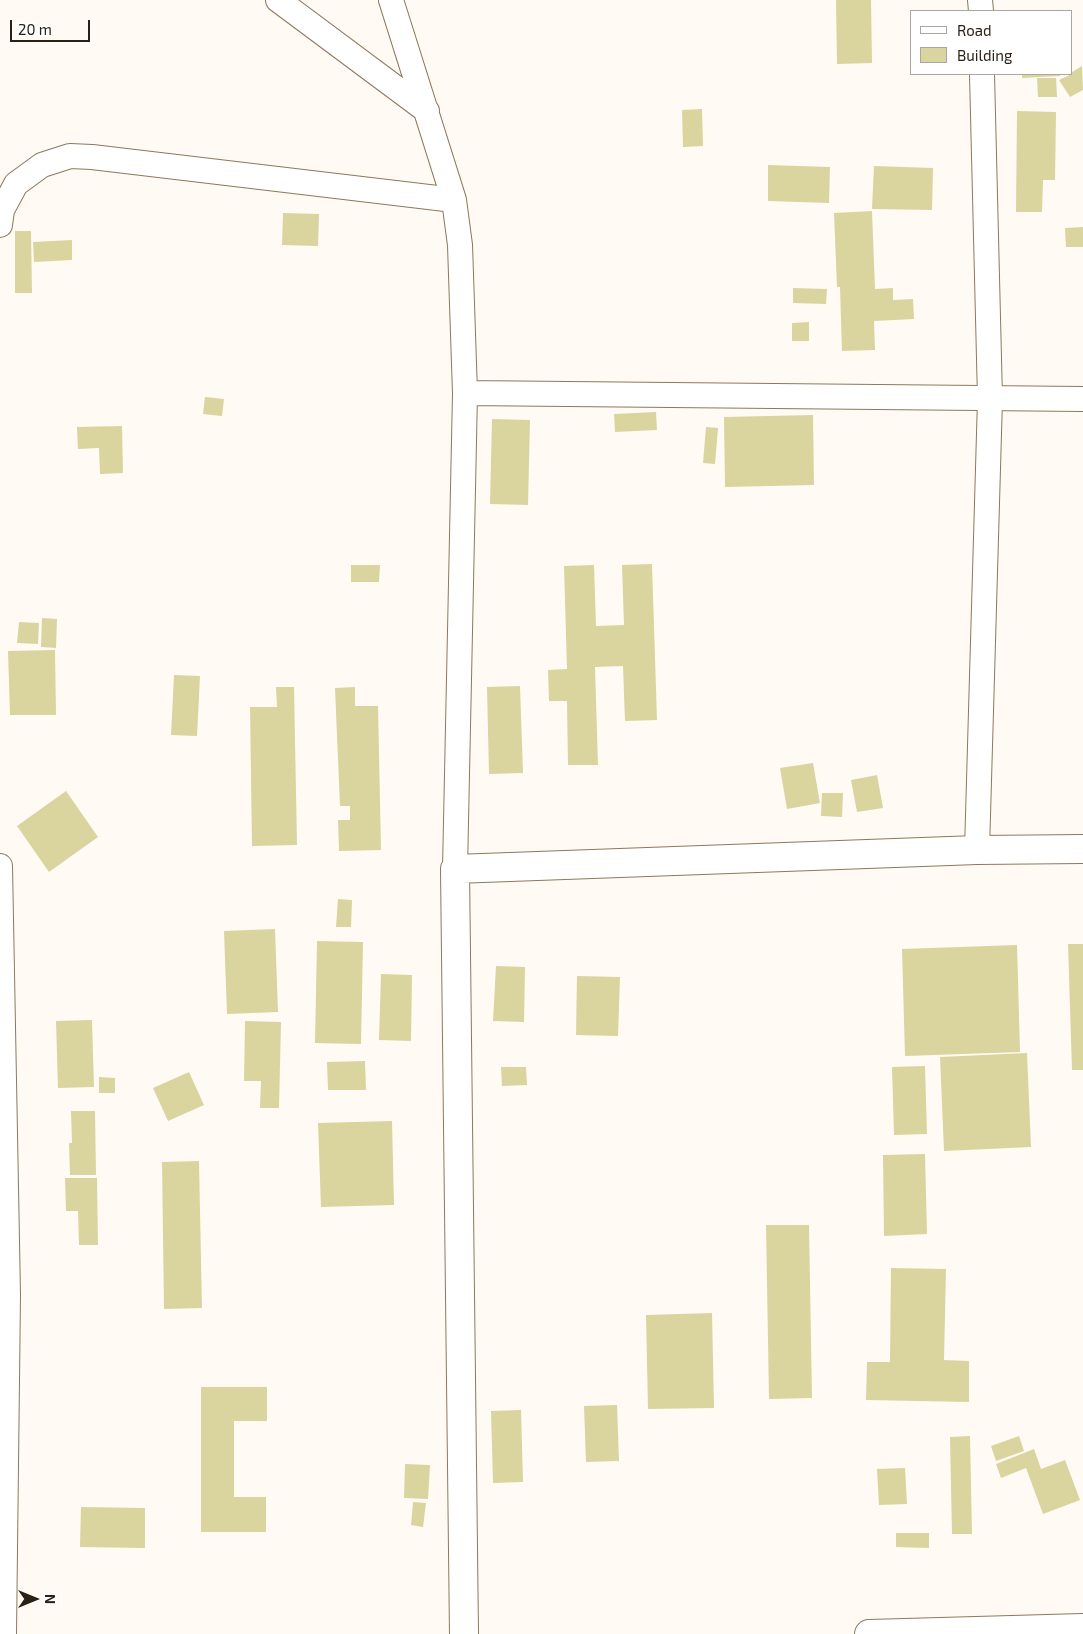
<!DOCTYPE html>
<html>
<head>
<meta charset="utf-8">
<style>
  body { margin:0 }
  #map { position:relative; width:1083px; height:1634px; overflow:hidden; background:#fffaf4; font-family:"Exo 2",sans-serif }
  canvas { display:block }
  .legend { position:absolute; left:910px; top:10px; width:162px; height:65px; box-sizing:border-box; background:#fff; border:1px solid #aaa6a2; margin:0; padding:6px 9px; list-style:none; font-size:15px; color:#2a2116 }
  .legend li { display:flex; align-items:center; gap:10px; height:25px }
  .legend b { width:25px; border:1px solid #aaa6a2 }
  .north { position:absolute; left:10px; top:1574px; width:50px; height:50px; -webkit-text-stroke:4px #fff; paint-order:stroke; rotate:90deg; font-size:14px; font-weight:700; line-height:20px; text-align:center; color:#2a2116 }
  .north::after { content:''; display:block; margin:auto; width:18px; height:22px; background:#2a2116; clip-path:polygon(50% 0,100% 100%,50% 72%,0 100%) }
  .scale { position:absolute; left:10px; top:20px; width:80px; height:22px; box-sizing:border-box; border:2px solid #2a2116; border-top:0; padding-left:6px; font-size:15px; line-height:18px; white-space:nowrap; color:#2a2116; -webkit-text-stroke:4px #fff; paint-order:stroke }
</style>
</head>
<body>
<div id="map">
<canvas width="1083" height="1634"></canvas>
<ul class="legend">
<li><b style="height:6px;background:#fff"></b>Road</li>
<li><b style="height:14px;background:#dad49e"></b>Building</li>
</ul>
<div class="north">N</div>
<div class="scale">20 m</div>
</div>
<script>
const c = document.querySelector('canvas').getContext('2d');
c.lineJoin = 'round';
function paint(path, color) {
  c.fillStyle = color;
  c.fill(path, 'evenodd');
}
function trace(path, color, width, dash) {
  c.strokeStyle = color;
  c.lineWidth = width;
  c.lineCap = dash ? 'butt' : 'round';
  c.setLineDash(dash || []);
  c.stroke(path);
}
const building = new Path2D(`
  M 836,0 L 871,0 L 872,63 L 837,64 Z
  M 1082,66 L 1083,90 L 1070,97 L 1059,80 L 1072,74 L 1072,72 Z
  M 1022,74 L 1060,74 L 1060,76 L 1022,78 Z
  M 1037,78 L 1056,78 L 1057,97 L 1038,97 Z
  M 702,109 L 703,146 L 683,147 L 682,110 Z
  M 1017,111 L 1056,112 L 1055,180 L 1043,180 L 1042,212 L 1016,212 Z
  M 768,165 L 830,167 L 829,203 L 768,201 Z
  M 874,166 L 933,168 L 932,210 L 872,209 Z
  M 872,211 L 875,289 L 893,288 L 893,300 L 913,299 L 914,319 L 874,321 L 875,350 L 842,351 L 840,287 L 837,287 L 834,213 Z
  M 283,213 L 319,214 L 318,246 L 282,245 Z
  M 1083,227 L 1083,247 L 1066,247 L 1065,228 Z
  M 15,231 L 31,231 L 32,293 L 15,293 Z
  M 72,240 L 72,260 L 34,262 L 33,242 Z
  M 793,288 L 827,289 L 826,304 L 793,303 Z
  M 809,322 L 809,341 L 792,341 L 792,323 Z
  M 205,397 L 224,399 L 222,416 L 203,414 Z
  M 656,412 L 657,430 L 615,432 L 614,414 Z
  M 813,415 L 814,485 L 725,487 L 724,417 Z
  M 492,419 L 530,420 L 528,505 L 490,504 Z
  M 122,426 L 123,473 L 100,474 L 99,448 L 78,449 L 77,427 Z
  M 706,427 L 718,428 L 715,464 L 703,463 Z
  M 652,564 L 657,720 L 625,721 L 623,666 L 595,667 L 598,765 L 568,765 L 567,701 L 549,701 L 548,670 L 567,669 L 564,566 L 594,565 L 596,626 L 624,625 L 622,565 Z
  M 351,565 L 380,565 L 379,582 L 351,582 Z
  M 42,618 L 57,619 L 56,648 L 41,647 Z
  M 19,622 L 39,623 L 38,644 L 17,643 Z
  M 55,650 L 56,715 L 10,715 L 8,651 Z
  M 174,675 L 200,676 L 197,736 L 171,735 Z
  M 520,686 L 523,773 L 489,774 L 487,687 Z
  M 276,687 L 294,687 L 297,845 L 252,846 L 250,707 L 277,707 Z
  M 355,687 L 355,706 L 378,706 L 381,850 L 339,851 L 338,820 L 350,820 L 350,806 L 340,806 L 335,688 Z
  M 813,763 L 820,803 L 787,809 L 780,768 Z
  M 877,775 L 883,808 L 857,812 L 851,780 Z
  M 66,791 L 98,837 L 49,872 L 17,826 Z
  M 822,793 L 843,793 L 842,817 L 821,816 Z
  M 338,899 L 352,900 L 351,927 L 336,927 Z
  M 275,929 L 278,1012 L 227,1014 L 224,931 Z
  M 317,941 L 363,942 L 361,1044 L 315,1043 Z
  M 1068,944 L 1083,944 L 1083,1070 L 1072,1070 Z
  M 1017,945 L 1020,1052 L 905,1056 L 902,949 Z
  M 496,966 L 525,967 L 524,1022 L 493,1021 Z
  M 381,974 L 412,975 L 411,1041 L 379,1040 Z
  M 577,976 L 620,977 L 618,1036 L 576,1035 Z
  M 92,1020 L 94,1087 L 58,1088 L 56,1021 Z
  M 245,1021 L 281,1022 L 279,1108 L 260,1108 L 261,1081 L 244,1081 Z
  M 1027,1053 L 1031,1147 L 944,1151 L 940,1057 Z
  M 365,1061 L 366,1090 L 328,1090 L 327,1062 Z
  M 925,1066 L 927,1134 L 894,1135 L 892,1067 Z
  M 501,1067 L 526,1067 L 527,1085 L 502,1086 Z
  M 189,1072 L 204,1105 L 168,1121 L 153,1088 Z
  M 99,1077 L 115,1078 L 115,1093 L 99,1093 Z
  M 71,1111 L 95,1111 L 96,1175 L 70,1175 L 69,1143 L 72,1143 Z
  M 392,1121 L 394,1205 L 321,1207 L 318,1123 Z
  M 925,1154 L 927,1234 L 884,1236 L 883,1155 Z
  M 199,1161 L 202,1308 L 164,1309 L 162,1162 Z
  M 65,1178 L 97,1178 L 98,1245 L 79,1245 L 78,1211 L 66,1211 Z
  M 766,1225 L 809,1225 L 812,1398 L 769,1399 Z
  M 891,1268 L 946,1269 L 944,1360 L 969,1361 L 969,1402 L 866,1400 L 867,1362 L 890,1362 Z
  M 712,1313 L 714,1408 L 648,1409 L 646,1315 Z
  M 201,1387 L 267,1387 L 267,1421 L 234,1421 L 234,1497 L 266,1497 L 266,1532 L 201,1532 Z
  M 617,1405 L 619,1461 L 586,1462 L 584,1406 Z
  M 521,1410 L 523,1482 L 493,1483 L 491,1411 Z
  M 970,1436 L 972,1534 L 952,1534 L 950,1437 Z
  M 1019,1436 L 1024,1451 L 996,1461 L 991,1446 Z
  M 1034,1449 L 1041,1469 L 1065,1460 L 1080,1500 L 1043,1514 L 1026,1468 L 1001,1478 L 996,1464 Z
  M 405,1464 L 430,1465 L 428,1499 L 404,1498 Z
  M 905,1468 L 907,1504 L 879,1505 L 877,1469 Z
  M 413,1502 L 426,1503 L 423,1527 L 411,1525 Z
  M 81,1507 L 145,1508 L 145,1548 L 80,1547 Z
  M 896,1533 L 929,1533 L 929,1548 L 896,1547 Z`);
const street = new Path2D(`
  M 278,0 L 427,111
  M 391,0 L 454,200 L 460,245 L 465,393 L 455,869
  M 980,0 L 981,11
  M 0,225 L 2,210 L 16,184 L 42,165 L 70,156 L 92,157 L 454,200
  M 465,393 L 1083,399
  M 977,850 L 990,399 L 982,74
  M 0,866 L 8,1295 L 4,1634`);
const secondary = new Path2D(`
  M 464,1634 L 455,869 L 977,850 L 1083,849
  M 869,1634 L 1083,1628`);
paint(building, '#dad49e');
trace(street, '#8d785d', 26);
trace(secondary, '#8d785d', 30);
trace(street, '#fff', 24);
trace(secondary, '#fff', 28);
</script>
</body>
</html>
